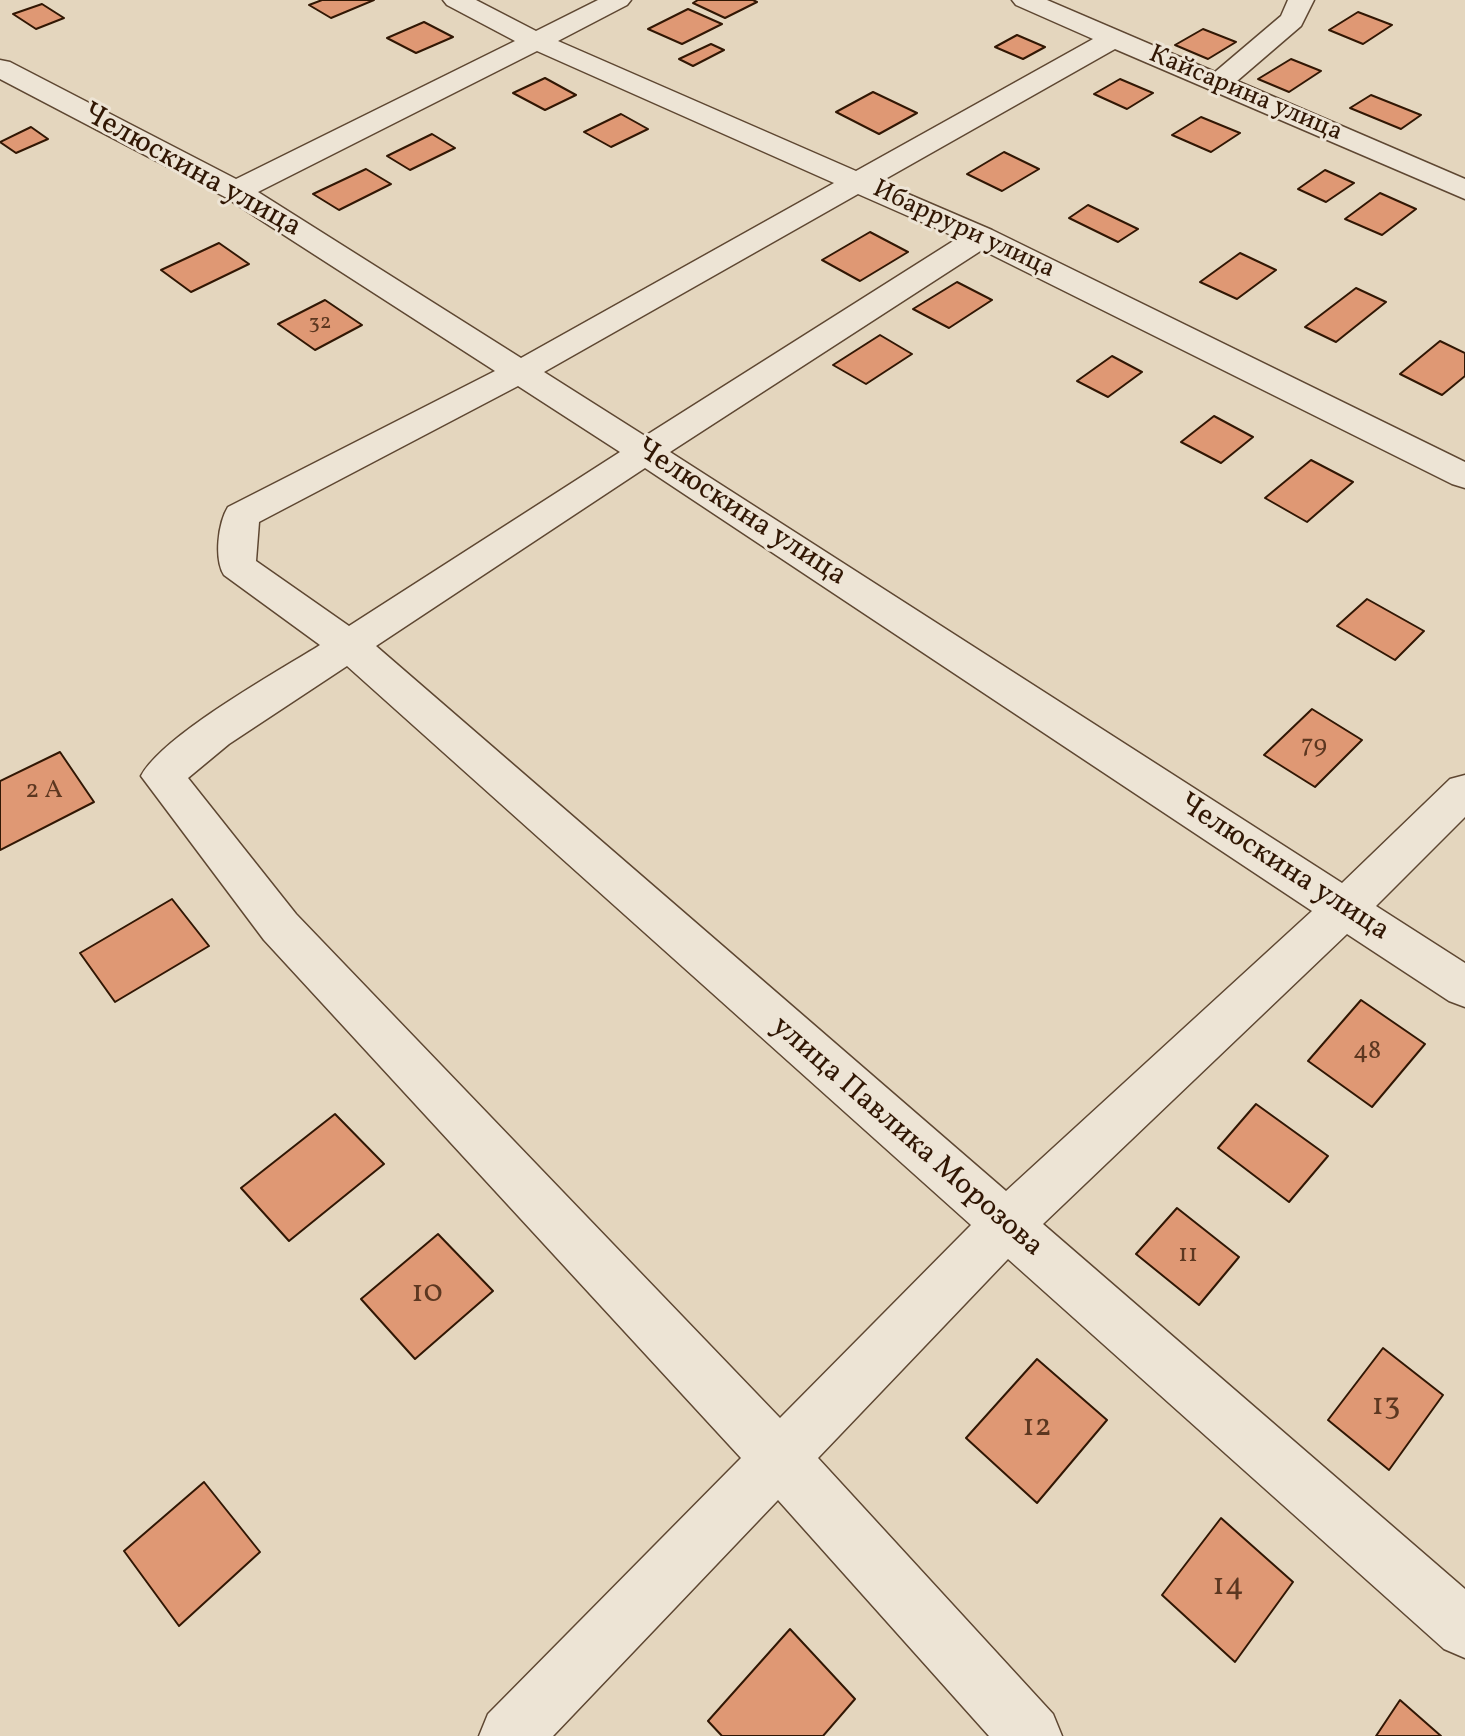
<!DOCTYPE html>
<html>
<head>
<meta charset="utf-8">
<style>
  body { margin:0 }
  canvas { display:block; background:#e4d6be }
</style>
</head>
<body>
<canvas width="1465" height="1736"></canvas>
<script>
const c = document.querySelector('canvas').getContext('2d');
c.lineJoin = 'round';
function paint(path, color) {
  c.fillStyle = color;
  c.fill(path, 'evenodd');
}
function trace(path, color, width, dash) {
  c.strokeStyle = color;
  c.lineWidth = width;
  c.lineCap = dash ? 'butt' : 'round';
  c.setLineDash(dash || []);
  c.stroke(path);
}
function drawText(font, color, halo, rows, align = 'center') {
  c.font = font + ' Vollkorn,serif';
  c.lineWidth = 6;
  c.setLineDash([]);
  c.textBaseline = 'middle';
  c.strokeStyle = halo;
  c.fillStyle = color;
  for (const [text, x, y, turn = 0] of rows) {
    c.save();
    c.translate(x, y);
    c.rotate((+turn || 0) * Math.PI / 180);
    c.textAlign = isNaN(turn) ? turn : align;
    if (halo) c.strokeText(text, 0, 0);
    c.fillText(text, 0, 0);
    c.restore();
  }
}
const building = new Path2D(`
  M 322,0 L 374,0 L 331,18 L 309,5 Z
  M 698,0 L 753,0 L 757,2 L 725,18 L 693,3 Z
  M 42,4 L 64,18 L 36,29 L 13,14 Z
  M 688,9 L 722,24 L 682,44 L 648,29 Z
  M 1358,12 L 1392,25 L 1363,44 L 1329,30 Z
  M 424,22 L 453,37 L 416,53 L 387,38 Z
  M 1203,29 L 1236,42 L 1208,59 L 1175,45 Z
  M 1017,35 L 1045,47 L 1023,59 L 995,47 Z
  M 711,44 L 724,50 L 693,66 L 679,59 Z
  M 1291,59 L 1321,71 L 1289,92 L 1258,79 Z
  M 545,78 L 576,95 L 545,110 L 513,93 Z
  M 1120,79 L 1153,93 L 1127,109 L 1094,94 Z
  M 873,92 L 917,113 L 879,134 L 836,112 Z
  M 1371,95 L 1421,115 L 1401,129 L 1350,108 Z
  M 621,114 L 648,129 L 611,147 L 584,132 Z
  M 1201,117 L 1240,133 L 1211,152 L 1172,135 Z
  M 31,127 L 48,139 L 16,153 L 0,142 Z
  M 432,134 L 455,148 L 410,170 L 387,156 Z
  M 1004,152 L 1039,169 L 1002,191 L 967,174 Z
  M 366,169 L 391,184 L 339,210 L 313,194 Z
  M 1325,170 L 1354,183 L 1326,202 L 1298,189 Z
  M 1380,193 L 1416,209 L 1382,235 L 1345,219 Z
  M 1088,205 L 1138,229 L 1118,242 L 1069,218 Z
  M 870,232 L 908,252 L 860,281 L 822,260 Z
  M 219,243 L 249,264 L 191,292 L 161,270 Z
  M 1240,253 L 1276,270 L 1237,299 L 1200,282 Z
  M 957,282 L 992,300 L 949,328 L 913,309 Z
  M 1356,288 L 1386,302 L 1336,342 L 1305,327 Z
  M 325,300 L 362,325 L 315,350 L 278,324 Z
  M 880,335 L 912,354 L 866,384 L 833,365 Z
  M 1440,341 L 1465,353 L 1465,376 L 1442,395 L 1400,374 Z
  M 1112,356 L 1142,372 L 1108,397 L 1077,381 Z
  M 1214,416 L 1253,437 L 1221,463 L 1181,442 Z
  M 1311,460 L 1353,482 L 1307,522 L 1265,498 Z
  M 1367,599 L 1424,631 L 1395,660 L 1337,626 Z
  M 1312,709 L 1362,740 L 1315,787 L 1264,755 Z
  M 60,752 L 94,802 L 0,850 L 0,781 Z
  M 172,899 L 209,946 L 115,1002 L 80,953 Z
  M 1361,1000 L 1425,1044 L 1372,1107 L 1308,1061 Z
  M 1256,1104 L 1328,1156 L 1289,1202 L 1218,1148 Z
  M 335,1114 L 384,1164 L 289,1241 L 241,1188 Z
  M 1177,1208 L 1239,1257 L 1199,1305 L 1136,1254 Z
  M 438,1234 L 493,1291 L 415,1359 L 361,1299 Z
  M 1383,1348 L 1443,1395 L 1389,1470 L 1328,1420 Z
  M 1037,1359 L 1107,1420 L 1037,1503 L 966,1438 Z
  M 204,1482 L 260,1552 L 179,1626 L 124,1551 Z
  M 1221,1518 L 1293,1582 L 1235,1662 L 1162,1595 Z
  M 790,1629 L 855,1699 L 823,1736 L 722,1736 L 708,1721 Z
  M 1400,1700 L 1441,1736 L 1376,1736 Z`);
const street = new Path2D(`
  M 443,0 L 476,0 L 536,31 L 598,0 L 631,0 L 627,5 L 558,41 L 856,171 L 1093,39 L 1016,5 L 1012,0 L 1047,0 L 1215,72 L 1281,16 L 1288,0 L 1314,0 L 1301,26 L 1237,81 L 1465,179 L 1465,199 L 1115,49 L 880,182 L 992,230 L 1465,462 L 1465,488 L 1452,484 L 982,250 L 670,452 L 1342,883 L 1450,779 L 1465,775 L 1465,817 L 1376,906 L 1465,963 L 1465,1007 L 1449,1001 L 1347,934 L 1043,1224 L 1465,1589 L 1465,1658 L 1444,1649 L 1008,1259 L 818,1458 L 1053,1714 L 1062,1736 L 989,1736 L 778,1500 L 553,1736 L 479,1736 L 488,1714 L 741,1458 L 264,940 L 141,776 C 163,735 277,672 320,645 L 224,575 C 214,559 218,523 228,507 L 495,371 L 225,197 L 0,79 L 0,60 L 10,62 L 236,179 L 515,41 L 447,5 ZM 537,51 L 834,183 L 521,358 L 258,192 ZM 858,194 L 958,238 L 645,436 L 544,372 ZM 518,386 L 620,452 L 349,626 L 256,561 L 259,522 ZM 645,468 L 1312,911 L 1006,1191 L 376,646 ZM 347,666 L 971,1225 L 780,1418 L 296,914 L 188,778 L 229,744 Z`);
const farNumbernames = [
  ["32",320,324]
];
const farStreetnames = [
  ["Кайсарина улица",1245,95,23],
  ["Ибаррури улица",963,231,25]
];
const numberNames = [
  ["79",1314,747],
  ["2 A",44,792],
  ["48",1367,1053],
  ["11",1188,1256]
];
const streetNames = [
  ["Челюскина улица",191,172,29],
  ["Челюскина улица",740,514,33],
  ["Челюскина улица",1283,869,33],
  ["улица Павлика Морозова",906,1138,41]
];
const nearNumbernames = [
  ["10",427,1295],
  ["13",1386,1408],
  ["12",1037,1429],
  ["14",1228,1588]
];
paint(building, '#df9874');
trace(building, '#311704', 2);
trace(street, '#5e4732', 3);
paint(street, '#ede4d5');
drawText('22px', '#5c3720', null, farNumbernames);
drawText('26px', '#311704', '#ede4d5', farStreetnames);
drawText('26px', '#5c3720', null, numberNames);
drawText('30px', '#311704', '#ede4d5', streetNames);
drawText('32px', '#5c3720', null, nearNumbernames);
</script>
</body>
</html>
